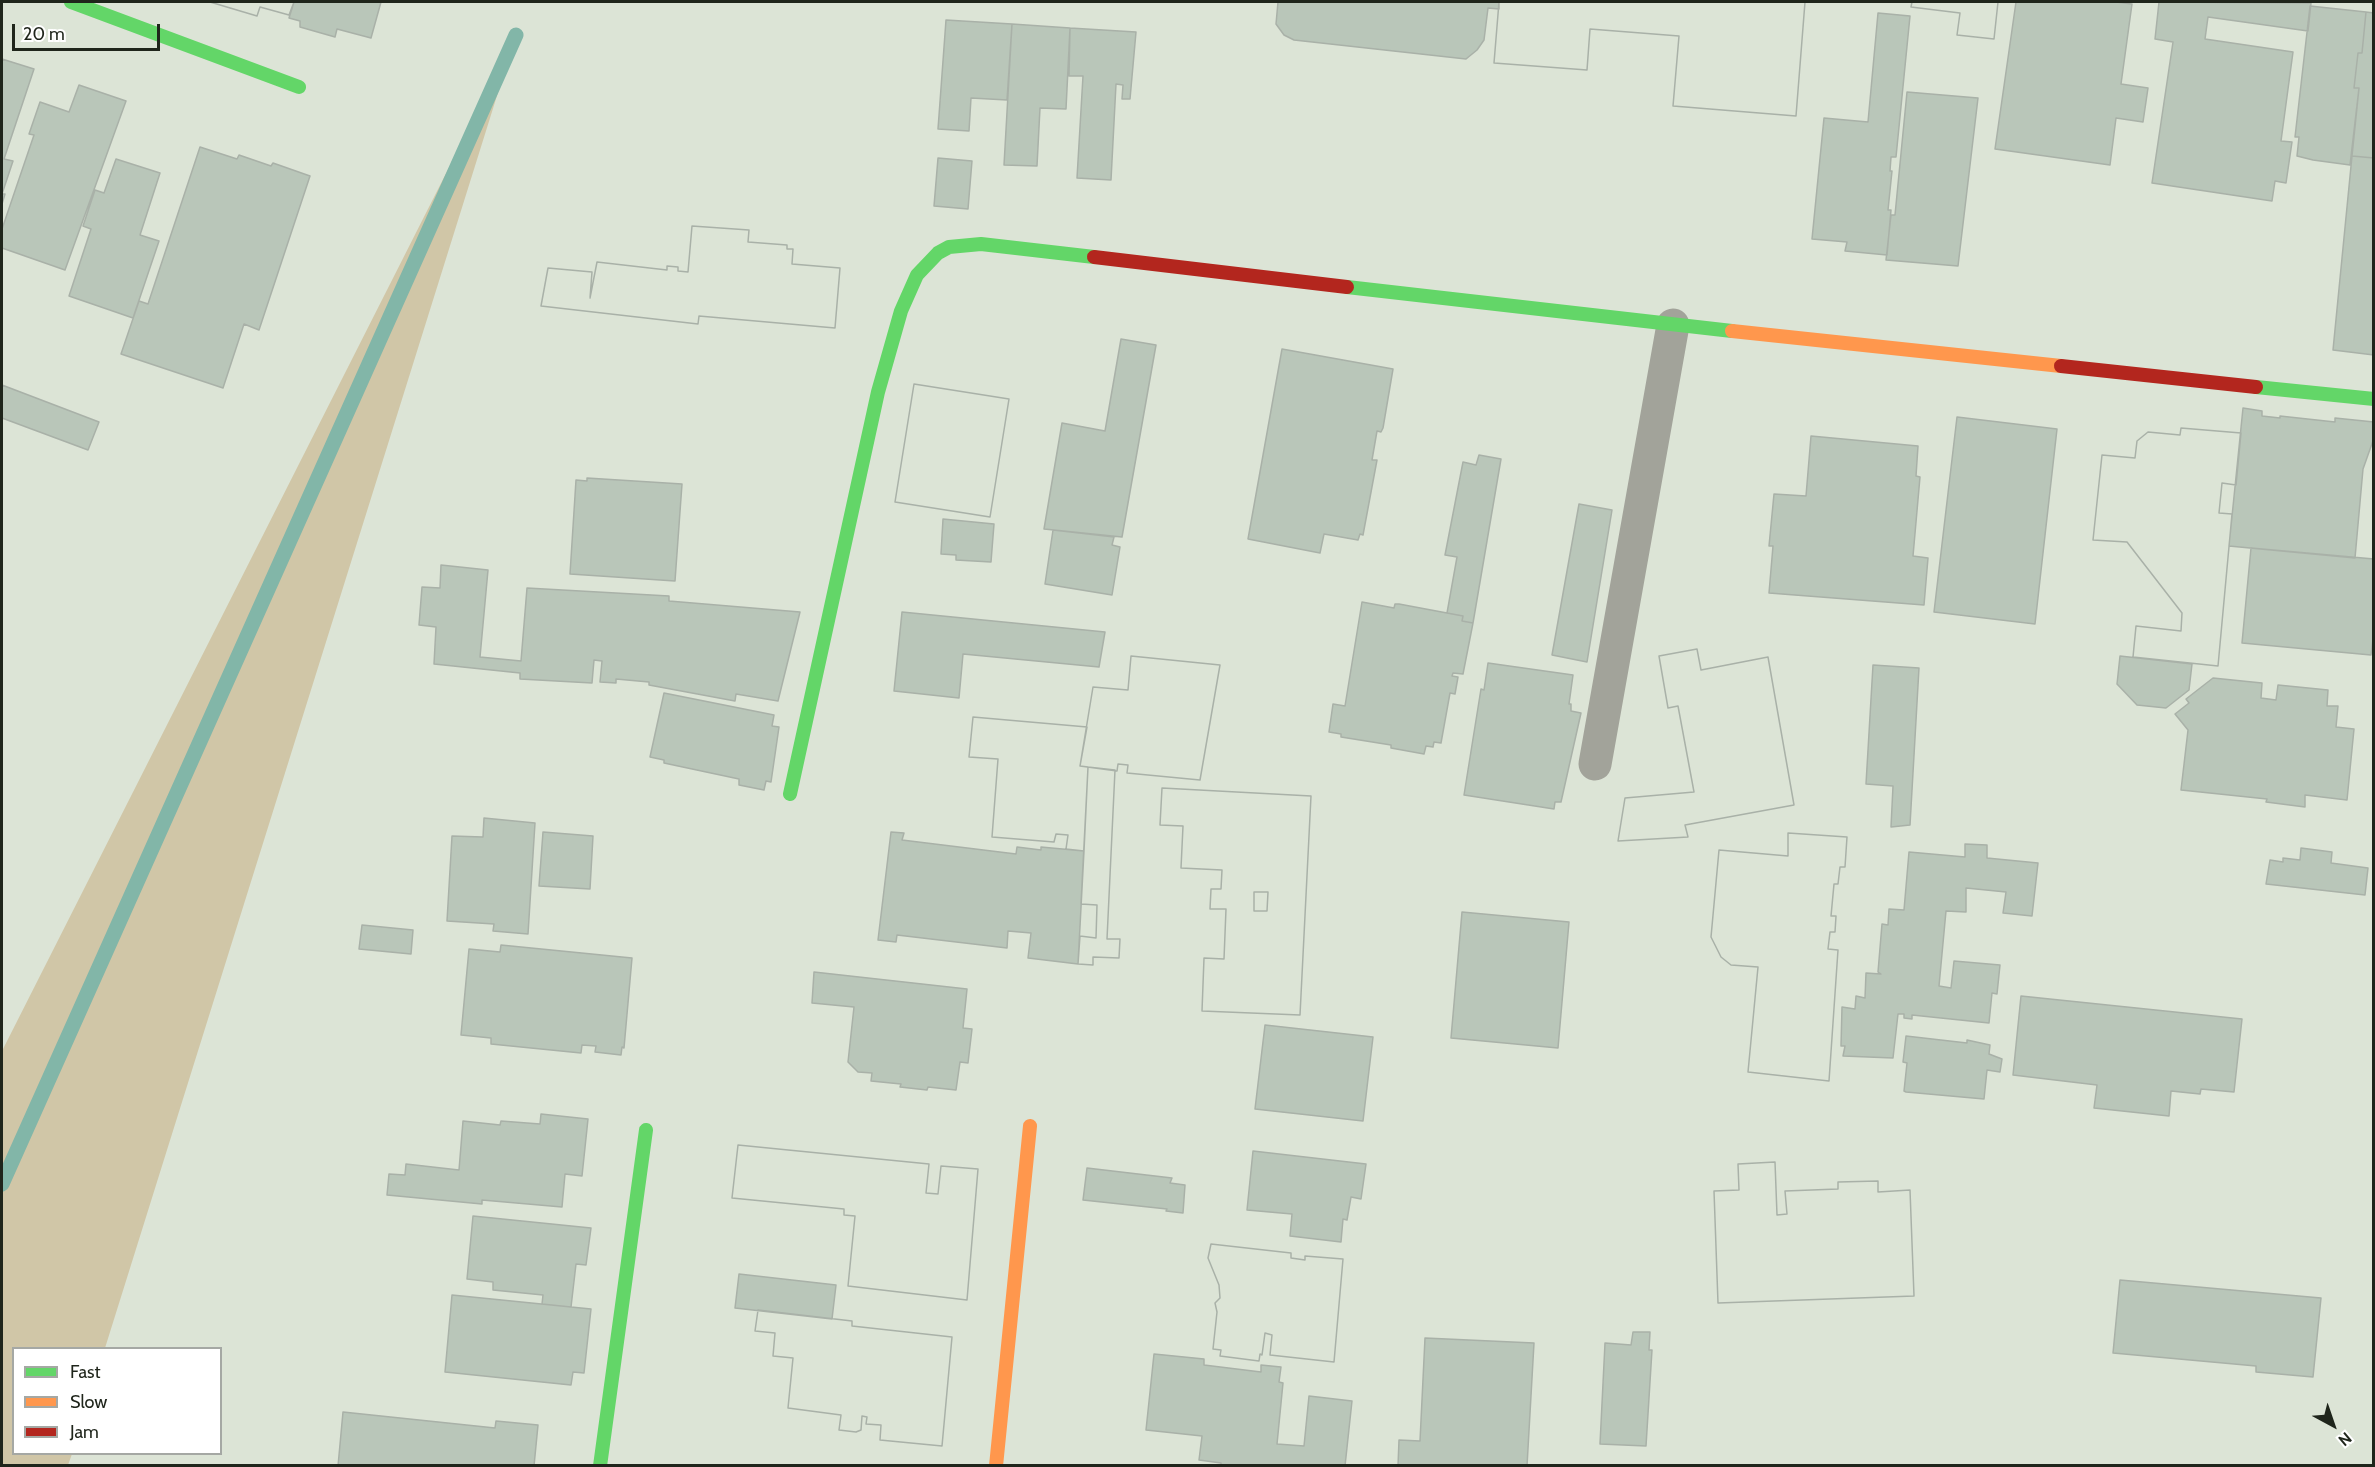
<!DOCTYPE html>
<html>
<head>
<meta charset="utf-8">
<style>
  body { margin:0 }
  #map { position:relative; width:2375px; height:1467px; overflow:hidden; background:#dce4d6; font-family:Cabin,sans-serif }
  canvas { display:block }
  .frame { position:absolute; inset:0; border:3px solid #1f251b; pointer-events:none }
  .legend { position:absolute; left:12px; top:1347px; width:210px; height:108px; box-sizing:border-box; background:#fff; border:2px solid #a5a8a4; margin:0; padding:8px 10px; list-style:none; font-size:18px; color:#1f251b }
  .legend li { display:flex; align-items:center; gap:12px; height:30px }
  .legend b { width:30px; border:2px solid #a5a8a4 }
  .north { position:absolute; left:2303px; top:1395px; width:60px; height:60px; -webkit-text-stroke:4px #fff; paint-order:stroke; rotate:140deg; font-size:16px; font-weight:700; line-height:24px; text-align:center; color:#1f251b }
  .north::after { content:''; display:block; margin:auto; width:21px; height:27px; background:#1f251b; clip-path:polygon(50% 0,100% 100%,50% 72%,0 100%) }
  .scale { position:absolute; left:12px; top:24px; width:148px; height:27px; box-sizing:border-box; border:3px solid #1f251b; border-top:0; padding-left:8px; font-size:18px; line-height:21px; white-space:nowrap; color:#1f251b; -webkit-text-stroke:4px #fff; paint-order:stroke }
</style>
</head>
<body>
<div id="map">
<canvas width="2375" height="1467"></canvas>
<div class="frame"></div>
<ul class="legend">
<li><b style="height:8px;background:#63d668"></b>Fast</li>
<li><b style="height:8px;background:#ff974d"></b>Slow</li>
<li><b style="height:8px;background:#b3261e"></b>Jam</li>
</ul>
<div class="north">N</div>
<div class="scale">20 m</div>
</div>
<script>
const c = document.querySelector('canvas').getContext('2d');
c.lineJoin = 'round';
function paint(path, color) {
  c.fillStyle = color;
  c.fill(path, 'evenodd');
}
function trace(path, color, width, dash) {
  c.strokeStyle = color;
  c.lineWidth = width;
  c.lineCap = dash ? 'butt' : 'round';
  c.setLineDash(dash || []);
  c.stroke(path);
}
const green = new Path2D(`
  M 516,35 L 105,1348 L 14,1348 L 14,1454 L 72,1454 L 68,1465 L 2,1465 L 2,1051 Z`);
const stream = new Path2D(`
  M 2,1184 L 516,35`);
const building = new Path2D(`
  M 210,2 L 294,2 L 289,15 L 260,7 L 257,16 Z
  M 210,2 L 294,2 L 289,15 L 260,7 L 257,16 Z
  M 294,2 L 381,2 L 371,38 L 337,29 L 335,37 L 300,27 L 300,21 L 289,18 Z
  M 1278,2 L 1499,2 L 1499,9 L 1488,8 L 1484,40 L 1477,50 L 1466,59 L 1294,40 L 1284,35 L 1276,24 Z
  M 1499,2 L 1805,2 L 1796,116 L 1673,106 L 1679,36 L 1590,29 L 1587,70 L 1494,63 Z
  M 1499,2 L 1805,2 L 1796,116 L 1673,106 L 1679,36 L 1590,29 L 1587,70 L 1494,63 Z
  M 1912,2 L 1998,2 L 1994,39 L 1957,35 L 1960,13 L 1911,7 Z
  M 1912,2 L 1998,2 L 1994,39 L 1957,35 L 1960,13 L 1911,7 Z
  M 2016,2 L 2116,2 L 2132,4 L 2121,84 L 2148,88 L 2143,122 L 2116,118 L 2110,165 L 1995,149 Z
  M 2159,2 L 2311,3 L 2308,31 L 2208,17 L 2205,39 L 2293,52 L 2281,141 L 2292,142 L 2286,183 L 2275,181 L 2272,201 L 2152,183 L 2173,42 L 2155,39 Z
  M 2310,6 L 2366,12 L 2362,53 L 2358,53 L 2354,88 L 2359,88 L 2350,165 L 2313,160 L 2297,156 L 2299,137 L 2295,137 Z
  M 2366,12 L 2374,13 L 2374,158 L 2352,156 L 2359,88 L 2354,88 L 2358,53 L 2362,53 Z
  M 1878,13 L 1910,16 L 1896,157 L 1891,157 L 1890,171 L 1892,171 L 1888,210 L 1891,210 L 1887,255 L 1845,251 L 1847,242 L 1812,239 L 1824,118 L 1868,122 Z
  M 946,20 L 1012,24 L 1007,100 L 971,98 L 969,131 L 938,129 Z
  M 1012,24 L 1070,28 L 1066,109 L 1040,108 L 1037,166 L 1004,165 Z
  M 1070,28 L 1136,32 L 1130,99 L 1122,99 L 1123,85 L 1116,84 L 1111,180 L 1077,178 L 1083,76 L 1069,76 Z
  M 2,59 L 34,69 L 4,159 L 13,161 L 2,194 L 5,194 L 2,204 Z
  M 79,85 L 126,101 L 65,270 L 2,248 L 2,229 L 34,135 L 29,134 L 40,102 L 69,112 Z
  M 1907,92 L 1978,98 L 1958,266 L 1886,260 L 1891,215 L 1895,215 Z
  M 200,147 L 237,159 L 239,155 L 271,166 L 273,163 L 310,176 L 259,330 L 244,324 L 223,388 L 121,354 L 139,301 L 148,304 Z
  M 2352,156 L 2374,158 L 2374,355 L 2333,350 Z
  M 938,158 L 972,161 L 968,209 L 934,206 Z
  M 116,159 L 160,173 L 140,235 L 159,241 L 133,318 L 69,296 L 91,229 L 83,226 L 95,190 L 104,193 Z
  M 692,226 L 749,230 L 748,242 L 787,245 L 787,249 L 793,249 L 792,264 L 840,268 L 835,328 L 699,316 L 698,324 L 541,306 L 548,268 L 592,272 L 590,298 L 597,262 L 667,270 L 667,266 L 678,267 L 678,271 L 688,272 Z
  M 692,226 L 749,230 L 748,242 L 787,245 L 787,249 L 793,249 L 792,264 L 840,268 L 835,328 L 699,316 L 698,324 L 541,306 L 548,268 L 592,272 L 590,298 L 597,262 L 667,270 L 667,266 L 678,267 L 678,271 L 688,272 Z
  M 1121,339 L 1156,345 L 1122,537 L 1044,529 L 1062,423 L 1105,431 Z
  M 1282,349 L 1393,369 L 1383,428 L 1381,432 L 1377,431 L 1372,460 L 1377,460 L 1363,535 L 1360,534 L 1358,540 L 1324,534 L 1320,553 L 1248,539 Z
  M 914,384 L 1009,399 L 990,517 L 895,502 Z
  M 914,384 L 1009,399 L 990,517 L 895,502 Z
  M 2,385 L 99,422 L 88,450 L 2,418 Z
  M 2243,408 L 2262,411 L 2262,416 L 2280,418 L 2280,416 L 2335,422 L 2335,418 L 2374,422 L 2374,438 L 2363,469 L 2355,558 L 2229,546 Z
  M 1957,417 L 2057,429 L 2035,624 L 1934,612 Z
  M 2181,428 L 2241,433 L 2236,485 L 2222,483 L 2219,513 L 2232,514 L 2218,666 L 2133,657 L 2136,626 L 2181,631 L 2182,613 L 2127,542 L 2093,540 L 2102,455 L 2135,458 L 2137,441 L 2148,432 L 2180,435 Z
  M 2181,428 L 2241,433 L 2236,485 L 2222,483 L 2219,513 L 2232,514 L 2218,666 L 2133,657 L 2136,626 L 2181,631 L 2182,613 L 2127,542 L 2093,540 L 2102,455 L 2135,458 L 2137,441 L 2148,432 L 2180,435 Z
  M 1811,436 L 1918,446 L 1916,476 L 1920,477 L 1913,556 L 1928,558 L 1924,605 L 1769,593 L 1773,546 L 1769,546 L 1774,494 L 1806,496 Z
  M 1479,455 L 1501,459 L 1473,623 L 1462,621 L 1463,616 L 1447,613 L 1457,557 L 1445,555 L 1463,462 L 1476,465 Z
  M 587,478 L 682,484 L 675,581 L 570,574 L 576,480 L 587,481 Z
  M 1579,504 L 1612,510 L 1587,662 L 1552,655 Z
  M 943,519 L 994,524 L 991,562 L 956,560 L 956,555 L 941,554 Z
  M 1053,530 L 1114,537 L 1112,545 L 1120,547 L 1112,595 L 1045,584 Z
  M 2251,548 L 2374,559 L 2374,631 L 2371,655 L 2242,643 Z
  M 441,565 L 488,570 L 480,657 L 521,661 L 527,588 L 669,596 L 669,601 L 800,612 L 778,701 L 736,694 L 735,701 L 649,685 L 649,682 L 616,679 L 616,683 L 600,682 L 602,661 L 594,660 L 592,683 L 520,679 L 520,673 L 434,664 L 436,627 L 419,625 L 422,587 L 440,588 Z
  M 1362,602 L 1394,608 L 1395,604 L 1399,604 L 1463,616 L 1462,621 L 1473,623 L 1463,674 L 1453,673 L 1452,676 L 1458,677 L 1455,694 L 1450,693 L 1441,743 L 1434,742 L 1433,747 L 1426,746 L 1424,754 L 1391,748 L 1391,745 L 1341,737 L 1341,734 L 1329,732 L 1333,704 L 1345,706 Z
  M 902,612 L 1105,632 L 1099,667 L 963,654 L 959,698 L 894,691 Z
  M 1697,649 L 1701,670 L 1768,657 L 1794,805 L 1685,825 L 1688,837 L 1618,841 L 1625,798 L 1694,792 L 1678,706 L 1668,708 L 1659,656 Z
  M 1697,649 L 1701,670 L 1768,657 L 1794,805 L 1685,825 L 1688,837 L 1618,841 L 1625,798 L 1694,792 L 1678,706 L 1668,708 L 1659,656 Z
  M 1131,656 L 1220,665 L 1200,780 L 1127,773 L 1128,765 L 1118,764 L 1117,771 L 1080,766 L 1093,687 L 1128,690 Z
  M 1131,656 L 1220,665 L 1200,780 L 1127,773 L 1128,765 L 1118,764 L 1117,771 L 1080,766 L 1093,687 L 1128,690 Z
  M 2120,656 L 2192,664 L 2189,690 L 2166,708 L 2137,705 L 2117,684 Z
  M 1488,663 L 1573,675 L 1569,704 L 1571,704 L 1571,711 L 1581,713 L 1561,802 L 1555,802 L 1554,809 L 1464,795 L 1481,689 L 1484,690 Z
  M 1873,665 L 1919,668 L 1910,825 L 1891,827 L 1893,786 L 1866,784 Z
  M 2213,678 L 2262,683 L 2261,698 L 2276,700 L 2278,685 L 2328,690 L 2327,706 L 2338,706 L 2336,727 L 2354,729 L 2347,800 L 2305,795 L 2305,807 L 2266,802 L 2267,799 L 2181,790 L 2188,730 L 2175,714 L 2189,703 L 2186,699 Z
  M 664,693 L 774,715 L 772,726 L 779,727 L 771,782 L 766,781 L 764,790 L 739,785 L 739,779 L 664,763 L 664,760 L 650,757 Z
  M 973,717 L 1087,727 L 1080,766 L 1088,767 L 1084,851 L 1066,849 L 1068,835 L 1056,834 L 1054,842 L 992,837 L 998,759 L 969,757 Z
  M 973,717 L 1087,727 L 1080,766 L 1088,767 L 1084,851 L 1066,849 L 1068,835 L 1056,834 L 1054,842 L 992,837 L 998,759 L 969,757 Z
  M 1088,767 L 1115,770 L 1107,939 L 1120,939 L 1119,958 L 1093,957 L 1093,965 L 1078,964 L 1080,936 L 1096,938 L 1097,905 L 1081,904 Z
  M 1088,767 L 1115,770 L 1107,939 L 1120,939 L 1119,958 L 1093,957 L 1093,965 L 1078,964 L 1080,936 L 1096,938 L 1097,905 L 1081,904 Z
  M 1162,788 L 1311,796 L 1300,1015 L 1202,1011 L 1204,958 L 1224,959 L 1226,909 L 1210,909 L 1211,889 L 1221,889 L 1222,870 L 1181,868 L 1183,826 L 1160,825 ZM 1254,892 L 1268,892 L 1267,911 L 1254,911 Z
  M 1162,788 L 1311,796 L 1300,1015 L 1202,1011 L 1204,958 L 1224,959 L 1226,909 L 1210,909 L 1211,889 L 1221,889 L 1222,870 L 1181,868 L 1183,826 L 1160,825 ZM 1254,892 L 1268,892 L 1267,911 L 1254,911 Z
  M 484,818 L 535,823 L 528,934 L 493,931 L 494,924 L 447,921 L 452,836 L 483,837 Z
  M 543,832 L 593,836 L 590,889 L 539,886 Z
  M 891,832 L 904,833 L 902,840 L 1016,854 L 1017,847 L 1041,850 L 1041,847 L 1084,851 L 1078,964 L 1028,958 L 1031,933 L 1008,931 L 1007,948 L 897,935 L 896,942 L 878,940 Z
  M 1788,833 L 1847,837 L 1845,867 L 1840,867 L 1838,884 L 1834,884 L 1831,916 L 1836,916 L 1835,932 L 1830,932 L 1828,949 L 1838,950 L 1829,1081 L 1748,1072 L 1758,967 L 1731,965 L 1721,957 L 1711,937 L 1719,850 L 1788,856 Z
  M 1788,833 L 1847,837 L 1845,867 L 1840,867 L 1838,884 L 1834,884 L 1831,916 L 1836,916 L 1835,932 L 1830,932 L 1828,949 L 1838,950 L 1829,1081 L 1748,1072 L 1758,967 L 1731,965 L 1721,957 L 1711,937 L 1719,850 L 1788,856 Z
  M 1965,844 L 1987,845 L 1987,858 L 2038,863 L 2032,916 L 2003,913 L 2006,892 L 1966,888 L 1966,912 L 1946,911 L 1939,986 L 1951,988 L 1954,961 L 2000,965 L 1997,994 L 1992,993 L 1989,1023 L 1912,1015 L 1912,1019 L 1904,1018 L 1904,1014 L 1898,1014 L 1893,1058 L 1843,1056 L 1845,1046 L 1841,1046 L 1842,1007 L 1855,1009 L 1856,996 L 1865,998 L 1866,973 L 1881,974 L 1878,972 L 1882,924 L 1888,925 L 1889,909 L 1904,910 L 1909,852 L 1965,857 Z
  M 2301,848 L 2332,852 L 2331,863 L 2368,868 L 2365,895 L 2266,884 L 2270,860 L 2283,862 L 2283,858 L 2300,860 Z
  M 1462,912 L 1569,922 L 1558,1048 L 1451,1038 Z
  M 362,925 L 413,930 L 411,954 L 359,949 Z
  M 501,945 L 632,958 L 624,1048 L 622,1047 L 621,1055 L 595,1052 L 596,1046 L 582,1045 L 581,1053 L 491,1044 L 491,1038 L 461,1035 L 469,949 L 500,952 Z
  M 814,972 L 967,989 L 963,1028 L 972,1029 L 968,1063 L 960,1062 L 956,1090 L 928,1087 L 927,1090 L 900,1087 L 901,1084 L 871,1081 L 872,1073 L 858,1072 L 848,1062 L 854,1007 L 812,1003 Z
  M 2021,996 L 2242,1019 L 2234,1092 L 2201,1089 L 2200,1094 L 2171,1091 L 2169,1116 L 2094,1108 L 2097,1085 L 2013,1075 Z
  M 1265,1025 L 1373,1037 L 1363,1121 L 1255,1109 Z
  M 1906,1036 L 1967,1043 L 1967,1040 L 1990,1045 L 1989,1054 L 2002,1059 L 2000,1072 L 1987,1070 L 1984,1099 L 1906,1092 L 1904,1091 L 1907,1063 L 1903,1062 Z
  M 541,1114 L 588,1119 L 582,1176 L 565,1174 L 562,1207 L 482,1200 L 482,1204 L 387,1195 L 389,1174 L 405,1175 L 406,1164 L 459,1170 L 463,1121 L 500,1125 L 501,1121 L 540,1124 Z
  M 738,1145 L 929,1164 L 926,1193 L 938,1194 L 941,1166 L 978,1169 L 967,1300 L 848,1286 L 855,1216 L 844,1215 L 844,1209 L 732,1198 Z
  M 738,1145 L 929,1164 L 926,1193 L 938,1194 L 941,1166 L 978,1169 L 967,1300 L 848,1286 L 855,1216 L 844,1215 L 844,1209 L 732,1198 Z
  M 1253,1151 L 1366,1164 L 1361,1199 L 1351,1197 L 1347,1220 L 1343,1219 L 1341,1242 L 1290,1236 L 1292,1214 L 1247,1210 Z
  M 1775,1162 L 1777,1215 L 1787,1214 L 1785,1191 L 1838,1189 L 1838,1182 L 1878,1181 L 1878,1192 L 1910,1190 L 1914,1296 L 1718,1303 L 1714,1191 L 1739,1190 L 1738,1164 Z
  M 1775,1162 L 1777,1215 L 1787,1214 L 1785,1191 L 1838,1189 L 1838,1182 L 1878,1181 L 1878,1192 L 1910,1190 L 1914,1296 L 1718,1303 L 1714,1191 L 1739,1190 L 1738,1164 Z
  M 1087,1168 L 1172,1178 L 1170,1183 L 1185,1185 L 1183,1213 L 1166,1211 L 1167,1209 L 1083,1200 Z
  M 473,1216 L 591,1228 L 586,1265 L 576,1264 L 571,1307 L 542,1304 L 543,1295 L 493,1290 L 493,1282 L 467,1279 Z
  M 1211,1244 L 1291,1253 L 1291,1258 L 1305,1260 L 1305,1256 L 1343,1259 L 1334,1362 L 1270,1355 L 1272,1335 L 1265,1333 L 1262,1355 L 1260,1354 L 1259,1361 L 1220,1356 L 1221,1350 L 1213,1349 L 1217,1312 L 1215,1303 L 1220,1298 L 1219,1285 L 1208,1258 Z
  M 1211,1244 L 1291,1253 L 1291,1258 L 1305,1260 L 1305,1256 L 1343,1259 L 1334,1362 L 1270,1355 L 1272,1335 L 1265,1333 L 1262,1355 L 1260,1354 L 1259,1361 L 1220,1356 L 1221,1350 L 1213,1349 L 1217,1312 L 1215,1303 L 1220,1298 L 1219,1285 L 1208,1258 Z
  M 739,1274 L 836,1285 L 832,1319 L 735,1308 Z
  M 2120,1280 L 2321,1298 L 2313,1377 L 2256,1372 L 2256,1366 L 2113,1353 Z
  M 452,1295 L 591,1309 L 584,1373 L 573,1372 L 571,1385 L 445,1372 Z
  M 758,1310 L 852,1321 L 852,1326 L 952,1337 L 942,1446 L 880,1440 L 881,1425 L 866,1424 L 867,1417 L 862,1416 L 861,1430 L 856,1432 L 839,1430 L 841,1415 L 788,1408 L 793,1358 L 773,1356 L 775,1333 L 755,1331 Z
  M 758,1310 L 852,1321 L 852,1326 L 952,1337 L 942,1446 L 880,1440 L 881,1425 L 866,1424 L 867,1417 L 862,1416 L 861,1430 L 856,1432 L 839,1430 L 841,1415 L 788,1408 L 793,1358 L 773,1356 L 775,1333 L 755,1331 Z
  M 1633,1332 L 1650,1332 L 1649,1350 L 1652,1350 L 1646,1446 L 1600,1444 L 1605,1343 L 1631,1345 Z
  M 1425,1338 L 1534,1343 L 1527,1466 L 1398,1466 L 1399,1440 L 1420,1441 Z
  M 1154,1354 L 1204,1359 L 1204,1365 L 1261,1372 L 1261,1365 L 1281,1367 L 1279,1382 L 1283,1383 L 1277,1444 L 1304,1446 L 1309,1396 L 1352,1401 L 1345,1466 L 1221,1466 L 1221,1463 L 1199,1460 L 1202,1436 L 1146,1430 Z
  M 343,1412 L 495,1428 L 496,1421 L 538,1425 L 534,1466 L 338,1466 Z`);
const street = new Path2D(`
  M 1595,764 L 1673,325`);
const fast = new Path2D(`
  M 71,2 L 299,87
  M 1347,287 L 1732,331
  M 2256,387 L 2374,399
  M 790,794 L 878,392 L 901,311 L 917,275 L 938,253 L 949,247 L 981,244 L 1094,257
  M 600,1466 L 646,1130`);
const slow = new Path2D(`
  M 1732,331 L 2061,366
  M 996,1466 L 1030,1126`);
const jam = new Path2D(`
  M 1094,257 L 1347,287
  M 2061,366 L 2256,387`);
paint(green, '#d0c6a7');
trace(stream, '#82b6a8', 15);
paint(building, '#b9c6b9');
trace(building, '#a9b1a8', 1.5);
trace(street, '#a2a39a', 33);
trace(fast, '#63d668', 14);
trace(slow, '#ff974d', 14);
trace(jam, '#b3261e', 14);
</script>
</body>
</html>
